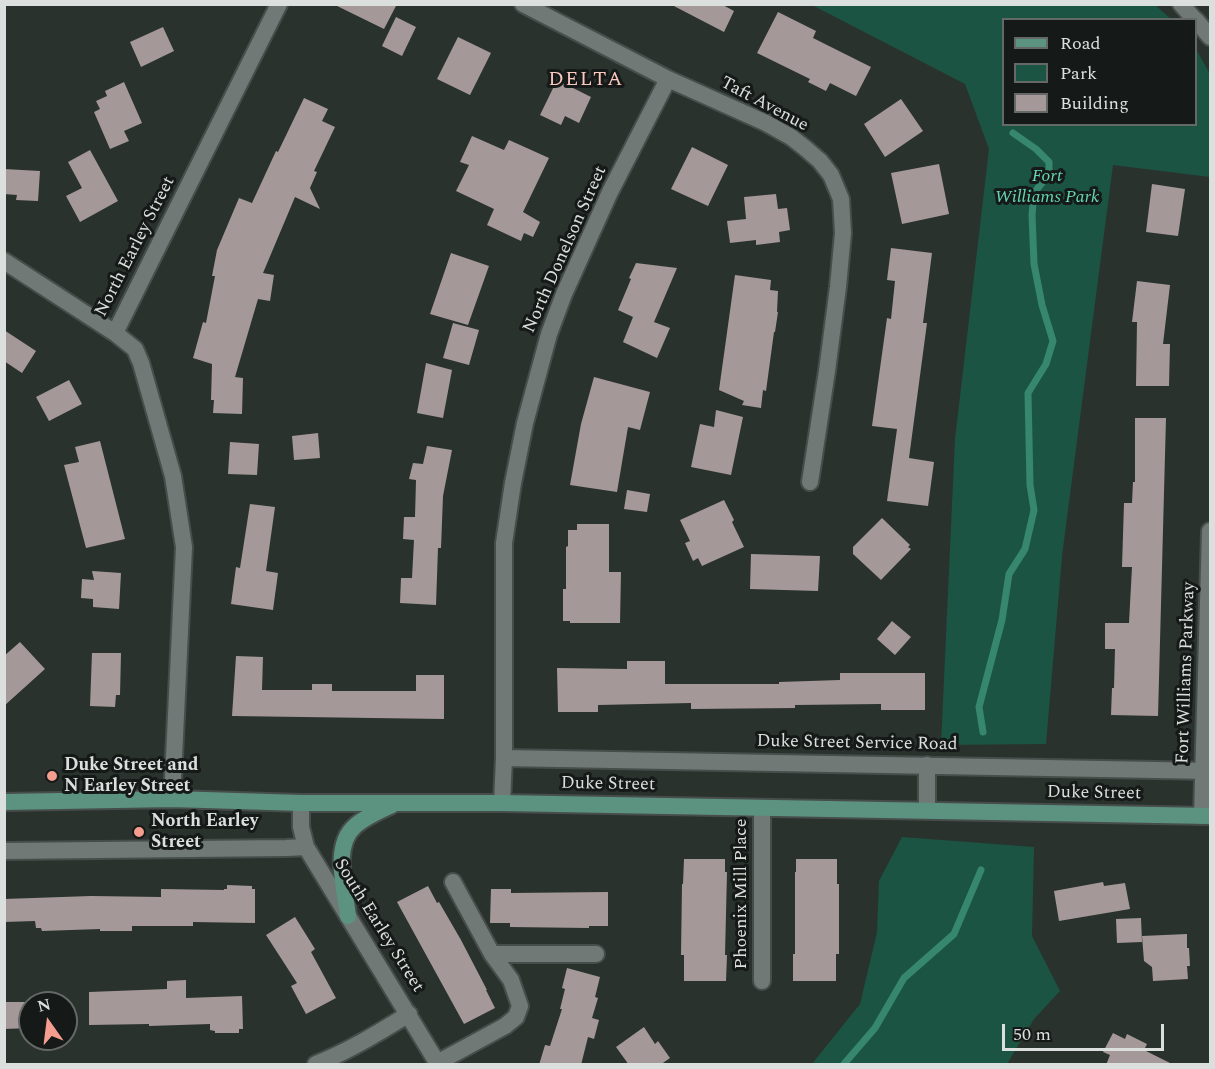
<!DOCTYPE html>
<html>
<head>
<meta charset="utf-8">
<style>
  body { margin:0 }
  #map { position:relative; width:1215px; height:1069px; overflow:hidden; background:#2a322e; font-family:Spectral,serif }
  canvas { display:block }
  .frame { position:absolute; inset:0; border:6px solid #dbe0de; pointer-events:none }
  .legend { position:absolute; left:1002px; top:18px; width:195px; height:108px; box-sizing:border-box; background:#151917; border:2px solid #646967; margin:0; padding:8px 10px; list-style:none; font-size:18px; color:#dbe0de }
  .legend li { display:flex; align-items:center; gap:12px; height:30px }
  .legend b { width:30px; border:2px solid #646967 }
  .north { position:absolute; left:18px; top:991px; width:60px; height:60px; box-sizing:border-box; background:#151917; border:2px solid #646967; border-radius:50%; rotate:346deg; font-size:16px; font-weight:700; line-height:24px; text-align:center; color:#dbe0de }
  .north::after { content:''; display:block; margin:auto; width:21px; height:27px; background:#f59d8e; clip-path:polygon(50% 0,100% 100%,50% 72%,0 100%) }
  .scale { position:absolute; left:1002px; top:1024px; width:162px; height:27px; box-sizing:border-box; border:3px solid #dbe0de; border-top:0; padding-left:8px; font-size:18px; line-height:21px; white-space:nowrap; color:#dbe0de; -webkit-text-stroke:4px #151917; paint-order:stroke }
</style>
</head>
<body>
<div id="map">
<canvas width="1215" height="1069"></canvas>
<div class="frame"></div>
<ul class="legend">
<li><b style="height:8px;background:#5c9280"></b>Road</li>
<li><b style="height:16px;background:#1b5443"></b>Park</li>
<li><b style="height:16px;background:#a49998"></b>Building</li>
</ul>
<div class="north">N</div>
<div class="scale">50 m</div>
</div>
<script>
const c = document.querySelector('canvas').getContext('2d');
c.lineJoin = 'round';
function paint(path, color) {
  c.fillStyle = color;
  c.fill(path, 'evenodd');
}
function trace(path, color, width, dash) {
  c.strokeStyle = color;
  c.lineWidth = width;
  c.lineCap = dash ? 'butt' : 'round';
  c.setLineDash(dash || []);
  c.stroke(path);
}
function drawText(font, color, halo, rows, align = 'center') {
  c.font = font + ' Spectral,serif';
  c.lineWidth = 6;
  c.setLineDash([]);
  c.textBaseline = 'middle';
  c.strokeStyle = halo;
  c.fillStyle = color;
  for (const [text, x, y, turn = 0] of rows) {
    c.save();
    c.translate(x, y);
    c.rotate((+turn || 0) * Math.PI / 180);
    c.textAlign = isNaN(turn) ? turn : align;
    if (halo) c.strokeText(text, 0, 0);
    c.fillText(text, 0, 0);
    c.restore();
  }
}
const green = new Path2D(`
  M 1154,4 L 1171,19 L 1004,20 L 1004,124 L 1196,124 L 1196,49 L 1210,74 L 1210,177 L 1113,165 L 1062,556 L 1046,744 L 941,745 L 955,439 L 989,149 L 965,84 L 812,5 Z
  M 902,837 L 1034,847 L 1032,936 L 1060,991 L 1034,1019 L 1007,1064 L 812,1064 L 860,1004 L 877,932 L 879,881 Z`);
const stream = new Path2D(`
  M 983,732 L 979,707 L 1002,620 L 1009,574 L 1025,549 L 1034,510 L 1030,485 L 1028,393 L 1046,364 L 1053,341 L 1042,305 L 1034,264 L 1032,215 L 1034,193 L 1049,174 L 1049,162 L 1036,149 L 1013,133
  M 844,1064 L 875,1028 L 904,978 L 954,934 L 981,870`);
const building = new Path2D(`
  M 333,4 L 397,4 L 384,29 Z
  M 670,4 L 721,4 L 734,11 L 724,32 Z
  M 778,12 L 816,31 L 813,38 L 871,67 L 856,96 L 830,83 L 826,91 L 808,82 L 810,79 L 757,53 Z
  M 396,17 L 416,27 L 402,56 L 382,46 Z
  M 163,27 L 174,51 L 141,67 L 130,42 Z
  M 458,37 L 491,53 L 470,95 L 437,79 Z
  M 557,80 L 591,97 L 579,123 L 565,116 L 561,125 L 540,115 Z
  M 124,82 L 142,123 L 124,131 L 129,141 L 110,149 L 94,112 L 100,109 L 96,101 L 107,96 L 105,91 Z
  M 304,98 L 328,109 L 322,121 L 335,127 L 314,171 L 317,172 L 310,188 L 320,209 L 295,197 L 263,273 L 274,275 L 270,301 L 258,299 L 235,377 L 243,378 L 242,414 L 213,413 L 214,400 L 211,400 L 212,364 L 193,358 L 203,322 L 206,323 L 215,276 L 212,276 L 217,250 L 239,198 L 252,203 L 276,151 L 278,152 Z
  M 901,99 L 923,131 L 885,157 L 864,124 Z
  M 472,136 L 504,150 L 509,140 L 549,158 L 523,212 L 540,222 L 533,237 L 524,233 L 521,241 L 487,225 L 494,209 L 456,191 L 469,165 L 460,162 Z
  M 692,147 L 728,165 L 708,206 L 671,189 Z
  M 90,150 L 118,201 L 80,222 L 66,196 L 82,188 L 68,162 Z
  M 939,164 L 949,214 L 902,224 L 891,173 Z
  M 4,169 L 40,171 L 38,201 L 16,200 L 17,195 L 4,194 Z
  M 1152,184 L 1185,189 L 1178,236 L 1146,232 Z
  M 776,194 L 778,209 L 787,208 L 790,230 L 779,232 L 780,242 L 756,245 L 756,240 L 730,243 L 727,221 L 746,219 L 744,197 Z
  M 891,248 L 932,253 L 923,323 L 927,323 L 909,458 L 934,462 L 928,506 L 887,501 L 897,429 L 872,426 L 887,318 L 891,319 L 895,281 L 887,280 Z
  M 451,253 L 489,266 L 468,325 L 430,314 Z
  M 636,263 L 677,268 L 654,322 L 670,328 L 657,358 L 623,342 L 633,317 L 618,310 L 631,279 L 629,278 Z
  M 735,275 L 771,280 L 770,290 L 778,291 L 777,312 L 778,312 L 775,332 L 774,332 L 766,391 L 763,390 L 761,408 L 742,405 L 744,401 L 719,390 Z
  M 1137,281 L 1170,285 L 1163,344 L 1170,344 L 1169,386 L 1136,386 L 1137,322 L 1132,322 Z
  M 453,323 L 479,330 L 469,365 L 443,358 Z
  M 4,330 L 36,351 L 22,373 L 4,361 Z
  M 426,363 L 452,370 L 443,418 L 417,413 Z
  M 594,377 L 650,392 L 640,430 L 628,427 L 617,492 L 570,485 L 581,424 Z
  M 69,380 L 82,404 L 49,421 L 36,397 Z
  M 716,410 L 743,417 L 731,475 L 691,467 L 700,424 L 714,427 Z
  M 1135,418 L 1166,418 L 1158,716 L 1111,715 L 1112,688 L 1114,688 L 1115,649 L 1105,649 L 1105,623 L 1129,623 L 1132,567 L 1122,567 L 1124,503 L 1132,503 L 1133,482 L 1135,482 Z
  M 318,433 L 320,458 L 294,460 L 292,436 Z
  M 100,441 L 125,539 L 86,548 L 64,465 L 79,462 L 75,447 Z
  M 230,442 L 259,444 L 257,475 L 228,474 Z
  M 427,446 L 452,450 L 443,496 L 441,548 L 438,548 L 436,605 L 400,603 L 401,578 L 412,578 L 414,540 L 403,539 L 404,517 L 415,517 L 416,480 L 409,479 L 413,463 L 423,464 Z
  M 627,490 L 650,494 L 647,512 L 624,509 Z
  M 724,500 L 734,520 L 732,522 L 744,547 L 702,566 L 698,558 L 693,561 L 685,543 L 690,541 L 680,520 Z
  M 250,504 L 275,507 L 266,571 L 278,573 L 273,610 L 231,604 L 236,567 L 240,568 Z
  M 882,518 L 910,545 L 908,547 L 911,549 L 881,580 L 853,554 L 853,547 Z
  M 577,524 L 609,524 L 609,572 L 621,572 L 620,623 L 570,623 L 570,621 L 563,621 L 563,589 L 566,589 L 566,547 L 568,546 L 568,530 L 577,530 Z
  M 751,554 L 820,556 L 818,591 L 750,589 Z
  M 92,571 L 121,573 L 119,609 L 93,607 L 93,599 L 81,598 L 82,579 L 94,580 Z
  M 892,621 L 911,637 L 895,655 L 877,639 Z
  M 20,642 L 45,669 L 4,706 L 4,656 Z
  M 92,653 L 121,653 L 120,695 L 116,695 L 115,707 L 90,706 Z
  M 236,656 L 263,657 L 262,690 L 312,690 L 312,684 L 332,684 L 332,691 L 416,691 L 416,675 L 444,675 L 444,719 L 232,716 Z
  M 627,661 L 665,661 L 665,684 L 779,684 L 779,682 L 840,680 L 840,673 L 925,673 L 925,710 L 881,710 L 881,704 L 795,705 L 795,708 L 691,709 L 691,703 L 598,705 L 598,712 L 558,712 L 557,668 L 627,669 Z
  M 684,859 L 725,859 L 725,872 L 727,872 L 725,955 L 727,955 L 726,981 L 684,981 L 684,955 L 681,955 L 682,884 L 683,884 Z
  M 796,859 L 837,859 L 837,884 L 839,884 L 839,954 L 836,954 L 836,981 L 793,981 L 793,954 L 795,954 L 795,872 L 796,872 Z
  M 1103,882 L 1104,886 L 1125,883 L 1130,909 L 1059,921 L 1054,891 Z
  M 227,885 L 252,886 L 252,889 L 255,889 L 255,923 L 193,922 L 193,926 L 132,926 L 132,931 L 100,931 L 100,929 L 42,931 L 41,928 L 36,928 L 35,921 L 4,922 L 4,899 L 91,896 L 161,897 L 161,889 L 224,890 L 224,889 L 227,889 Z
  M 428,886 L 437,903 L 439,902 L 461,940 L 487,990 L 486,990 L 495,1008 L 464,1024 L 397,902 Z
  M 491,889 L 511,889 L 511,893 L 608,892 L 608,926 L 589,926 L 589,928 L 510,927 L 510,923 L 490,923 Z
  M 295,917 L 315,949 L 311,952 L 336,998 L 306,1014 L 291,986 L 297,983 L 266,935 Z
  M 1141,918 L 1142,942 L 1117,943 L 1116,919 Z
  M 1187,934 L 1187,948 L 1189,948 L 1190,966 L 1187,966 L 1188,979 L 1153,981 L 1152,967 L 1144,961 L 1142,936 Z
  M 567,968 L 600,977 L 595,997 L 598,998 L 592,1018 L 599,1020 L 594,1039 L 588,1037 L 581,1065 L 539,1065 L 545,1045 L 550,1046 L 562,1009 L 560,1009 L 565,989 L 562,988 Z
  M 186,980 L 186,998 L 242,996 L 243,1029 L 239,1029 L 239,1033 L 215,1033 L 215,1031 L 210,1030 L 210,1024 L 149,1026 L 149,1024 L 89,1025 L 89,992 L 167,989 L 167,981 Z
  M 4,1002 L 30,1002 L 30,1028 L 4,1029 Z
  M 644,1027 L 655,1044 L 658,1041 L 670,1058 L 660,1065 L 629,1065 L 616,1047 Z
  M 1113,1033 L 1125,1039 L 1127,1034 L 1147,1044 L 1144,1050 L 1174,1065 L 1106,1065 L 1110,1055 L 1103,1052 Z`);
const minor = new Path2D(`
  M 523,4 L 668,79 L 766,123 L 791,137 L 805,148 L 820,161 L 831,175 L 841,199 L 843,233 L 838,287 L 827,371 L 810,482
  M 4,261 L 115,333 L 135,349 L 141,363 L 173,476 L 184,547 L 172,799
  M 115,333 L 279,4
  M 504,758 L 1210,771
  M 301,803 L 301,827 L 306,847 L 438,1064
  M 502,803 L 504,758 L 504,543 L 513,483 L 525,423 L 549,334 L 564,294 L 610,192 L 668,79
  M 762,808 L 762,981
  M 927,810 L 927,765
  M 4,851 L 286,848 L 306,847
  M 492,954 L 596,954
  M 437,1063 L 505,1026 L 516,1017 L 520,1006 L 511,980 L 492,954 L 453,882
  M 316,1064 C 349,1051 378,1033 409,1014`);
const tertiary = new Path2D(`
  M 1181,4 L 1195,20
  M 1196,20 L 1210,37
  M 1202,816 L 1210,531`);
const primary = new Path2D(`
  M 4,802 L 172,799 L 301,803 L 502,803 L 1210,816
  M 348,916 C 345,889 332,846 355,826 C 365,817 379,811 392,805`);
const markers = [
  [52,776,6,"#f59d8e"],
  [139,832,6,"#f59d8e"]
];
const streetNames = [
  ["Taft Avenue",764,105,28],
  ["North Earley Street",136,247,-63],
  ["North Donelson Street",566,250,-66],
  ["Fort Williams Parkway",1187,673,-88],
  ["Duke Street Service Road",857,744,1],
  ["Duke Street",608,785,1],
  ["Duke Street",1094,794,1],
  ["Phoenix Mill Place",742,894,-90],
  ["South Earley Street",378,926,58]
];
const parkNames = [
  ["Fort",1047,177],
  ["Williams Park",1047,198]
];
const poiNames = [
  ["Duke Street and",64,766],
  ["N Earley Street",64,787],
  ["North Earley",151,822],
  ["Street",151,843]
];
const neighbourhoodNames = [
  ["DELTA",586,81]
];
paint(green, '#1b5443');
trace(stream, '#37866e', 7);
paint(building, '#a49998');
trace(minor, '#464d4b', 20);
trace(tertiary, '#464d4b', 20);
trace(primary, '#464d4b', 20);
trace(minor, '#707976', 16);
trace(tertiary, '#707976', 16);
trace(primary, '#5c9280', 16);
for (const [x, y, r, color] of markers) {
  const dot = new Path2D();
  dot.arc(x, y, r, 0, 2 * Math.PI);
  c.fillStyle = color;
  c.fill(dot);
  trace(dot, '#151917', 2);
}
drawText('18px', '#dbe0de', '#151917', streetNames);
drawText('italic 18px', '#66d7b3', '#151917', parkNames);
drawText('bold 18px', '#dbe0de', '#151917', poiNames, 'left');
c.letterSpacing = '1.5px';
drawText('20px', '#fcc9c0', '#151917', neighbourhoodNames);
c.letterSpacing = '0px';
</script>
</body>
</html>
